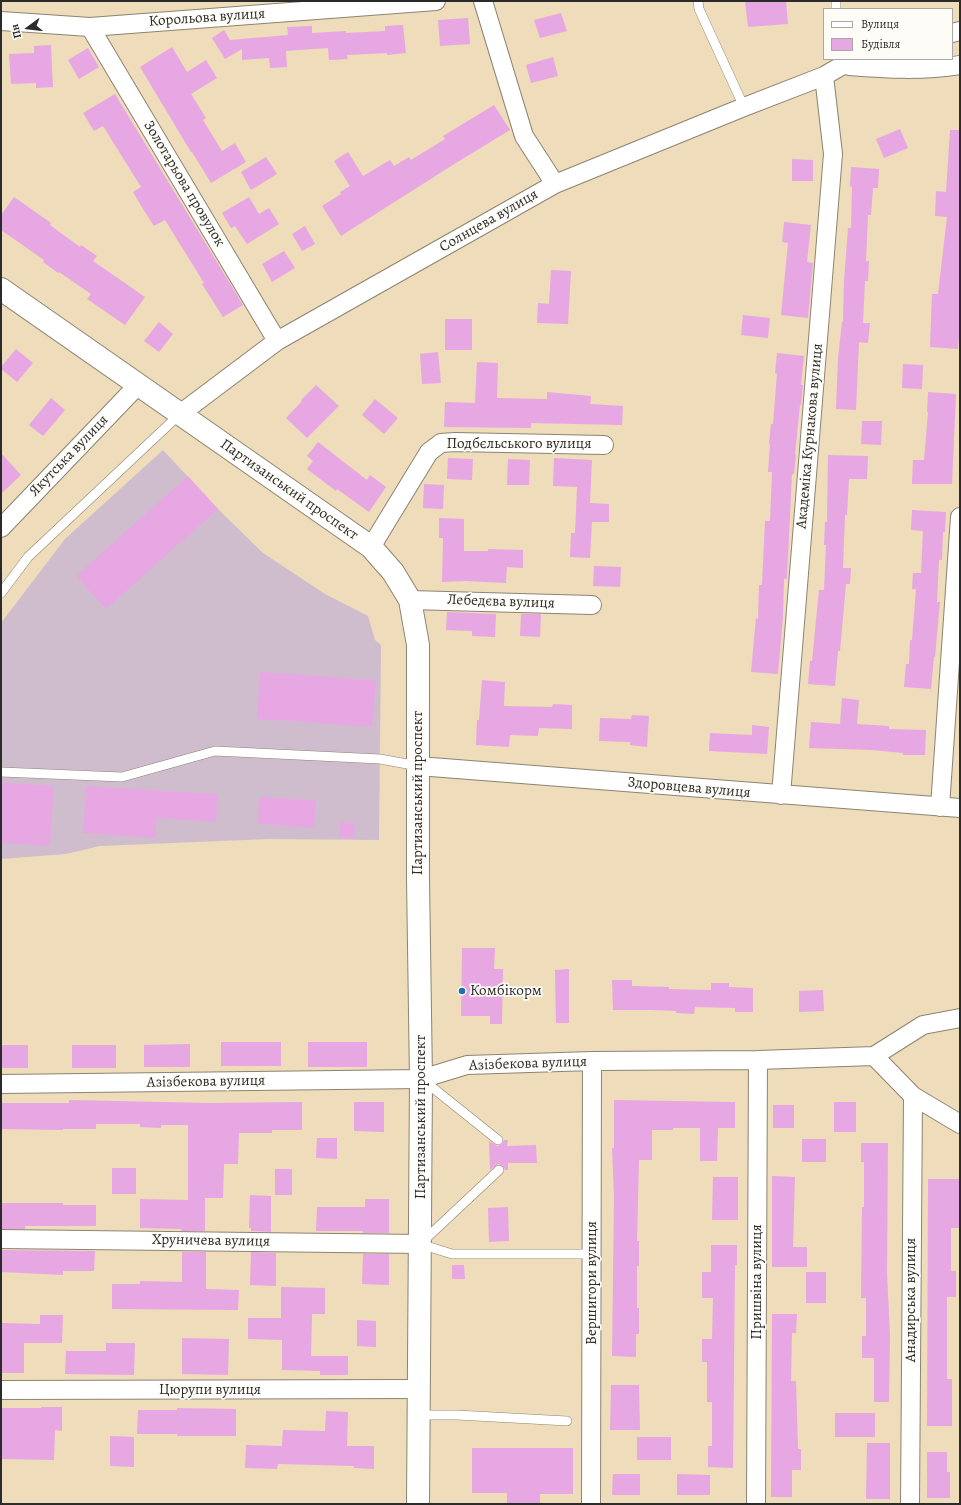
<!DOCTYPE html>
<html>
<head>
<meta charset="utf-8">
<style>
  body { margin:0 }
  #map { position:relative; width:961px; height:1505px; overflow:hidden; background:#eedcba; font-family:Alegreya,serif }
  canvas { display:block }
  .frame { position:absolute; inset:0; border:2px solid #2b2b2b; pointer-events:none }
  .legend { position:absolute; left:823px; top:8px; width:130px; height:52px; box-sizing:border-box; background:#fdfcf7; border:1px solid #a9a8a5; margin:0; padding:5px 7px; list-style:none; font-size:12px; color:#2b2b2b }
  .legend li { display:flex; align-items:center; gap:8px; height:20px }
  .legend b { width:20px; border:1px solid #a9a8a5 }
  .north { position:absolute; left:8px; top:8px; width:40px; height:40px; -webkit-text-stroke:3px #fdfcf7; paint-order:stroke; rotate:255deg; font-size:11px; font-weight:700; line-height:16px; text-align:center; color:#2b2b2b }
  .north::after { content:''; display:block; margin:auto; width:14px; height:18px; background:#2b2b2b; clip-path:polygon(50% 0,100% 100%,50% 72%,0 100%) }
</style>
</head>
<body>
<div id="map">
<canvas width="961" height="1505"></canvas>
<div class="frame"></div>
<ul class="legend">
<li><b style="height:5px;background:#fff"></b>Вулиця</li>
<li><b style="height:11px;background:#e7a7e3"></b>Будівля</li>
</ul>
<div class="north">Пн</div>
</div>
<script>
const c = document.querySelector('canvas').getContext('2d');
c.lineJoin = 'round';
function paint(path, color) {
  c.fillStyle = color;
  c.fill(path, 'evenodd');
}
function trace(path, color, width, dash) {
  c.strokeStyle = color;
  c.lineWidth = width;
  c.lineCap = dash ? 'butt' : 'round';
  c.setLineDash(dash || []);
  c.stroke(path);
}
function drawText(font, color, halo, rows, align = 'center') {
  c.font = font + ' Alegreya,serif';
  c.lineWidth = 3.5;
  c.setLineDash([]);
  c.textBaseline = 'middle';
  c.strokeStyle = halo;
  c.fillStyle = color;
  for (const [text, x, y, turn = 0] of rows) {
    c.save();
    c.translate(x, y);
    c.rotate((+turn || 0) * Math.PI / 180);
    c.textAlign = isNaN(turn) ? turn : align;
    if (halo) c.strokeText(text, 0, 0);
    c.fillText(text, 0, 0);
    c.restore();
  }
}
const industrial = new Path2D(`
  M 163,450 L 218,509 L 263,553 L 325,594 L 368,616 L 375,640 L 381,645 L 379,840 L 269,839 L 100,846 L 66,854 L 1,859 L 1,623 L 65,539 Z`);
const building = new Path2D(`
  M 745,1 L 786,1 L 788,24 L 748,27 Z
  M 561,13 L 567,31 L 540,38 L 534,20 Z
  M 468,18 L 470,44 L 440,46 L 438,20 Z
  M 403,25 L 406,53 L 387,55 L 387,53 L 347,55 L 348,59 L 329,60 L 328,48 L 286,51 L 287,67 L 270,68 L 269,58 L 242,60 L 242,49 L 225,59 L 212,38 L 224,30 L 230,40 L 288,35 L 287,27 L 312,26 L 312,33 L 346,31 L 346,33 L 385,31 L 385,26 Z
  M 51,45 L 53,87 L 36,88 L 36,83 L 11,84 L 9,54 L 34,53 L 34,46 Z
  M 172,47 L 187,72 L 206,60 L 217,78 L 191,94 L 206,118 L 203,120 L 222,151 L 235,143 L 246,162 L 211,183 L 192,152 L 191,152 L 140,67 Z
  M 88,48 L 99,67 L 79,79 L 68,60 Z
  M 553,57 L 558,76 L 531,83 L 526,65 Z
  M 115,94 L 243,305 L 223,317 L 202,284 L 204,283 L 165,220 L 154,226 L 143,209 L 133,192 L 141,187 L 103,126 L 94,131 L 83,113 Z
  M 494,105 L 510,130 L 459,161 L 341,236 L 322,206 L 341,194 L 340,192 L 350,186 L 334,161 L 348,152 L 363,176 L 390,160 L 394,166 L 409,157 L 411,160 L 445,139 L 443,136 Z
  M 900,129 L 908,148 L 884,158 L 876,139 Z
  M 950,130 L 960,130 L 960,321 L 958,349 L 930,347 L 932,294 L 938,294 L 947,217 L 935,216 L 936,191 L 946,192 Z
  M 266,157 L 277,174 L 251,190 L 241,172 Z
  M 792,159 L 813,160 L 813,181 L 792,181 Z
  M 851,167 L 879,169 L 878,188 L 873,188 L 871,215 L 868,215 L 866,261 L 869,261 L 868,281 L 865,281 L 863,323 L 870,323 L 868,343 L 859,342 L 856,410 L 836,409 L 838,358 L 842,322 L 843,322 L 844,280 L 848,228 L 851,228 L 852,187 L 850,186 Z
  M 14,197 L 51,223 L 50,225 L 80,247 L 81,245 L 97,256 L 93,261 L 145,297 L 125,325 L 87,299 L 91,294 L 59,272 L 58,273 L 43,262 L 44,260 L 1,230 L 1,215 Z
  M 249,197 L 259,214 L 269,208 L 279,224 L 247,244 L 235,226 L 231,228 L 222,213 Z
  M 784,222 L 811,225 L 807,262 L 813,263 L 808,318 L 781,315 L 788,243 L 782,242 Z
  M 305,226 L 315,244 L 302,251 L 292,234 Z
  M 284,251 L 295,268 L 272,282 L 262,264 Z
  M 551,270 L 571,271 L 568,324 L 537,323 L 538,303 L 549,304 Z
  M 743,315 L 770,318 L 768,338 L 741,335 Z
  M 445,319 L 472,319 L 472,350 L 445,350 Z
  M 159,322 L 173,334 L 159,352 L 144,341 Z
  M 16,349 L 33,363 L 17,382 L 1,369 L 1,367 Z
  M 438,352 L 441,383 L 422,384 L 420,354 Z
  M 777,353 L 804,356 L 801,385 L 803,385 L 801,405 L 800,405 L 795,454 L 796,454 L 794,474 L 792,474 L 787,579 L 784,579 L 783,617 L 778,674 L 751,672 L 756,618 L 758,619 L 759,585 L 762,585 L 765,521 L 770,521 L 772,472 L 768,472 L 770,444 L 769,444 L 771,424 L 773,424 L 777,374 L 775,373 Z
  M 477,362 L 498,363 L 497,398 L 547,399 L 547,392 L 591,396 L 590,404 L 623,406 L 622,425 L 531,423 L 531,428 L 444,427 L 445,402 L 475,403 Z
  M 903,364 L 923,365 L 922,389 L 902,388 Z
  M 316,385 L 339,406 L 307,438 L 286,418 L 302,401 L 301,400 Z
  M 928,392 L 956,394 L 952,484 L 912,484 L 913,460 L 924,460 L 928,412 L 927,412 Z
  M 51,398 L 65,410 L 43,436 L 29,425 Z
  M 375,399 L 398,418 L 384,434 L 362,415 Z
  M 862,421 L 882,421 L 881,445 L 861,444 Z
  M 318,442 L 367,480 L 370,475 L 386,487 L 369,512 L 337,489 L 336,491 L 307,469 L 313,461 L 307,456 Z
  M 1,453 L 21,475 L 1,494 Z
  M 828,455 L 868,456 L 867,479 L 849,479 L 847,515 L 845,515 L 843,568 L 851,568 L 850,584 L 846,584 L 840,651 L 838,651 L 835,686 L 808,684 L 810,661 L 812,661 L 819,590 L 824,590 L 826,545 L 824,545 L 825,522 L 827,522 Z
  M 448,458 L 473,459 L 472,480 L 447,479 Z
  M 554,458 L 592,460 L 590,503 L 609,504 L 609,522 L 592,522 L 590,558 L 570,557 L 571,533 L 575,533 L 577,487 L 553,486 Z
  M 508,459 L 530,460 L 529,485 L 507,485 Z
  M 188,476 L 218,509 L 106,609 L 76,576 Z
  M 424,484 L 444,485 L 443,509 L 423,508 Z
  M 912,510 L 946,512 L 945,532 L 943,532 L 942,560 L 939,560 L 937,602 L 940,602 L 935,657 L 934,657 L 931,689 L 904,687 L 906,664 L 909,664 L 910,640 L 912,640 L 916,589 L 912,589 L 913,573 L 921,573 L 923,531 L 911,530 Z
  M 439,518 L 464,519 L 464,551 L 488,551 L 488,549 L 523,550 L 523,568 L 507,567 L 506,583 L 465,581 L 442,582 L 443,538 L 439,538 Z
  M 594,566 L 621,567 L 620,587 L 593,586 Z
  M 447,612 L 496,614 L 495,637 L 472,636 L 472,631 L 446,630 Z
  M 521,614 L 541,614 L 540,637 L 520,636 Z
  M 260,672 L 376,680 L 372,727 L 257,719 Z
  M 482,680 L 505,682 L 504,706 L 552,707 L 553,704 L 572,705 L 572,729 L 539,728 L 538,736 L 510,735 L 509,747 L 476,745 L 477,720 L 479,720 Z
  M 842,698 L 859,700 L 857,724 L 889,726 L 889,729 L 926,730 L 925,755 L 903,755 L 903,753 L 872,750 L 809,748 L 811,722 L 840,724 Z
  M 632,715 L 649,716 L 647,747 L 630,745 L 630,742 L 599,741 L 600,718 L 631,719 Z
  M 752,725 L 769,727 L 767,754 L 709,751 L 710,733 L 752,735 Z
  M 1,782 L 54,786 L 50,846 L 1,843 Z
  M 86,786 L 218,794 L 216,822 L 156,818 L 155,838 L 83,833 Z
  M 259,797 L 316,800 L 314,828 L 258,824 Z
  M 340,822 L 355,823 L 354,838 L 339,837 Z
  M 462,948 L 495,948 L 494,969 L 503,969 L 502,1024 L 490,1024 L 490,1016 L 461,1016 Z
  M 569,969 L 569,1023 L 556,1023 L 555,970 Z
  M 612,980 L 632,980 L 632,986 L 669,987 L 669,989 L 711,990 L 711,983 L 729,983 L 729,987 L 753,988 L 753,1012 L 735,1012 L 735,1008 L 695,1007 L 694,1014 L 676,1013 L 676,1011 L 651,1010 L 613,1010 Z
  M 823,990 L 824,1011 L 799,1012 L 799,991 Z
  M 221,1042 L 281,1042 L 281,1066 L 221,1066 Z
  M 308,1042 L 367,1042 L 367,1067 L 308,1067 Z
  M 190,1044 L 190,1067 L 144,1067 L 144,1045 Z
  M 1,1045 L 28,1045 L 28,1068 L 1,1068 Z
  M 72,1045 L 116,1045 L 116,1068 L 72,1068 Z
  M 69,1100 L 210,1103 L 302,1102 L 302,1130 L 272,1130 L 272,1133 L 239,1133 L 238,1164 L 224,1164 L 223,1198 L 205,1198 L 205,1231 L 182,1231 L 180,1229 L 140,1228 L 140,1199 L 188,1200 L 188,1125 L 161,1125 L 161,1128 L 140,1127 L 140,1124 L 96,1124 L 96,1129 L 63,1129 L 63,1130 L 1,1129 L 1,1103 L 69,1103 Z
  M 614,1100 L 735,1102 L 735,1128 L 718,1128 L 717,1161 L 700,1161 L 700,1128 L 673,1128 L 673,1130 L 652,1130 L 652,1160 L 639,1160 L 637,1241 L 639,1241 L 639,1266 L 637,1266 L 637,1308 L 639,1308 L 639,1334 L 636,1334 L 636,1357 L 612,1356 L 614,1197 L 612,1148 L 614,1148 Z
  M 354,1102 L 384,1102 L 384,1132 L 354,1131 Z
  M 834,1102 L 856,1102 L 856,1132 L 834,1132 Z
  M 773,1105 L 794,1105 L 794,1128 L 773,1128 Z
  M 317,1138 L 337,1138 L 337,1159 L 316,1158 Z
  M 802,1139 L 826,1139 L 826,1162 L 802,1162 Z
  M 504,1140 L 508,1140 L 507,1146 L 536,1145 L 537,1163 L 508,1163 L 508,1170 L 505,1170 L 503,1166 L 498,1164 L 490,1170 L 489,1141 L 497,1146 L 502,1144 Z
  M 861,1143 L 888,1143 L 887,1272 L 890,1336 L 889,1402 L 874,1402 L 874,1358 L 862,1358 L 862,1336 L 866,1336 L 866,1298 L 861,1298 L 862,1207 L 864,1207 L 864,1162 L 861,1162 Z
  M 112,1168 L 136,1168 L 136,1194 L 112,1194 Z
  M 275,1169 L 292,1169 L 292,1195 L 275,1195 Z
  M 772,1176 L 795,1177 L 793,1247 L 807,1247 L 807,1267 L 772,1267 Z
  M 713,1177 L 738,1177 L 738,1220 L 712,1220 Z
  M 928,1179 L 960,1179 L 960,1228 L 951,1228 L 951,1271 L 956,1271 L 956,1297 L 947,1297 L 947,1379 L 952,1379 L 952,1426 L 927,1426 Z
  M 250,1195 L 271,1196 L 271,1232 L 251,1231 L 251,1228 L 249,1228 Z
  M 365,1199 L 389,1199 L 389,1233 L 363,1233 L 363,1231 L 316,1231 L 317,1207 L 365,1207 Z
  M 1,1203 L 63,1203 L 63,1205 L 96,1205 L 96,1226 L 25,1226 L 25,1229 L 1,1229 Z
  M 508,1207 L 509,1241 L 489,1242 L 488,1208 Z
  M 711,1245 L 737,1245 L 737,1265 L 735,1265 L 733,1468 L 708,1467 L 708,1446 L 712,1446 L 712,1402 L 707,1402 L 707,1362 L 702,1362 L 702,1339 L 712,1339 L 713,1298 L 702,1298 L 702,1272 L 711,1272 Z
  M 1,1250 L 95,1251 L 94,1271 L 63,1271 L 63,1275 L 1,1272 Z
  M 182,1252 L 206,1252 L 206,1289 L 239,1290 L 238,1310 L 112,1309 L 112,1284 L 140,1284 L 140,1281 L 182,1282 Z
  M 251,1252 L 276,1253 L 276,1286 L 250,1285 Z
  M 363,1254 L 389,1254 L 389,1285 L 362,1284 Z
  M 452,1265 L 464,1265 L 465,1279 L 452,1279 Z
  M 806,1272 L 826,1272 L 826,1303 L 806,1303 Z
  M 281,1287 L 325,1288 L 325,1314 L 312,1314 L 311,1356 L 348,1356 L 348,1375 L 320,1375 L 320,1371 L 282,1370 L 282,1340 L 248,1339 L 248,1318 L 281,1318 Z
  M 772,1314 L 797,1314 L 796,1333 L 792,1333 L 791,1381 L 796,1381 L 798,1449 L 801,1449 L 801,1470 L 792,1470 L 792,1497 L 771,1497 Z
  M 40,1315 L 63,1315 L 62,1343 L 24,1343 L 24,1373 L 1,1373 L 1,1323 L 40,1324 Z
  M 357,1320 L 376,1321 L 376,1347 L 357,1346 Z
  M 182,1338 L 229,1339 L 228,1375 L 182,1374 Z
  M 106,1343 L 135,1343 L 134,1375 L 65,1374 L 66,1351 L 106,1351 Z
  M 611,1385 L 639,1385 L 640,1430 L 610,1430 Z
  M 41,1407 L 62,1407 L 62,1431 L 55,1430 L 54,1460 L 1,1459 L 1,1408 L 41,1408 Z
  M 177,1408 L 236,1409 L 236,1436 L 177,1436 L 177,1434 L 137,1434 L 138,1410 L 177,1410 Z
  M 326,1411 L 348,1412 L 347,1446 L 374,1446 L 374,1469 L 354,1468 L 354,1466 L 278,1464 L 277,1469 L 245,1468 L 246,1445 L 282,1446 L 283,1430 L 325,1431 Z
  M 835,1413 L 875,1413 L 875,1437 L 835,1437 Z
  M 110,1436 L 134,1437 L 134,1467 L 110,1466 Z
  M 637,1437 L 671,1437 L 671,1460 L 637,1460 Z
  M 867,1443 L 890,1443 L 890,1499 L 866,1499 Z
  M 472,1448 L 573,1448 L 573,1494 L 540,1494 L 540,1504 L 507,1504 L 507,1493 L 472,1493 Z
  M 927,1452 L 947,1452 L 947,1472 L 950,1472 L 950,1498 L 927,1498 Z
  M 613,1474 L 640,1474 L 640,1495 L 612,1495 Z
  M 677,1474 L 710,1475 L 710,1495 L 677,1495 Z`);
const lane = new Path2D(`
  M 698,1 L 699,9 L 744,107
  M 836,1 L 836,9
  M 1,593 L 28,557 L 180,414
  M 1,772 L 122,777 L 215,751 L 380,759 L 418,766
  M 423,1080 L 498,1140
  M 499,1170 L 420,1244 L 452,1254 L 592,1254
  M 419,1415 L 457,1415 L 567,1421`);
const street = new Path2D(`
  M 483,1 L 524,136 L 555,184
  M 1,21 L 90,27 L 436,1
  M 90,27 L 277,341
  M 952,33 L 960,31
  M 849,66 C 887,69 923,71 960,65
  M 180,414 L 277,341 L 555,184 L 744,107 L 824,76 L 843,65 L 864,59
  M 1,528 L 138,385
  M 371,547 L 429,452 L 441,443 L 455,442 L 604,445
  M 410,600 L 592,605
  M 418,766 L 960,808
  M 781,795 L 833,154 L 824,76
  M 940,807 L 960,517
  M 874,1056 L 923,1025 L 960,1018
  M 1,1084 L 421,1079 L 467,1065 L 592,1061 L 758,1060 L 874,1056 L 913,1096 L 960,1124
  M 1,1239 L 420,1244
  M 1,1390 L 419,1389
  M 591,1504 L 592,1061
  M 756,1504 L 758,1060
  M 910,1504 L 913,1096`);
const secondary = new Path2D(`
  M 1,289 L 371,547 L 393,572 L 410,600 L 418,645 L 418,879 L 421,1079 L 418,1504`);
const markers = [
  [462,991,4,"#1f6fb2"]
];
const streetNames = [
  ["Корольова вулиця",207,18,-4],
  ["Золотарьова провулок",184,184,59],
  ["Солнцева вулиця",489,221,-30],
  ["Академіка Курнакова вулиця",810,436,-85],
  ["Подбєльського вулиця",519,444],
  ["Якутська вулиця",69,456,-46],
  ["Партизанський проспект",289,490,35],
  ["Лебедєва вулиця",501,602,2],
  ["Здоровцева вулиця",689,788,5],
  ["Партизанський проспект",418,793,-90],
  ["Азізбекова вулиця",528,1064,-2],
  ["Азізбекова вулиця",206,1082,-1],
  ["Партизанський проспект",421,1117,-90],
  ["Хруничева вулиця",211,1241,1],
  ["Пришвіна вулиця",757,1282,-90],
  ["Вершигори вулиця",592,1283,-90],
  ["Анадирська вулиця",911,1300,-90],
  ["Цюрупи вулиця",210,1390]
];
const poiNames = [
  ["Комбікорм",470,991]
];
paint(industrial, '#cfbdce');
paint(building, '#e7a7e3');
trace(lane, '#8c8472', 10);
trace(street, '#8c8472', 20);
trace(secondary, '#8c8472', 24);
trace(lane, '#fff', 9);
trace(street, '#fff', 18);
trace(secondary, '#fff', 22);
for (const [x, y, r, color] of markers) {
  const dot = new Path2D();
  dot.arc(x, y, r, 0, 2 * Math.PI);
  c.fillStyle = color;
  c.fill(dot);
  trace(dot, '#fdfcf7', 1.5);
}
drawText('15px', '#2b2b2b', '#fdfcf7', streetNames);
drawText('15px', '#2b2b2b', '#fdfcf7', poiNames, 'left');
</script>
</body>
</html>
